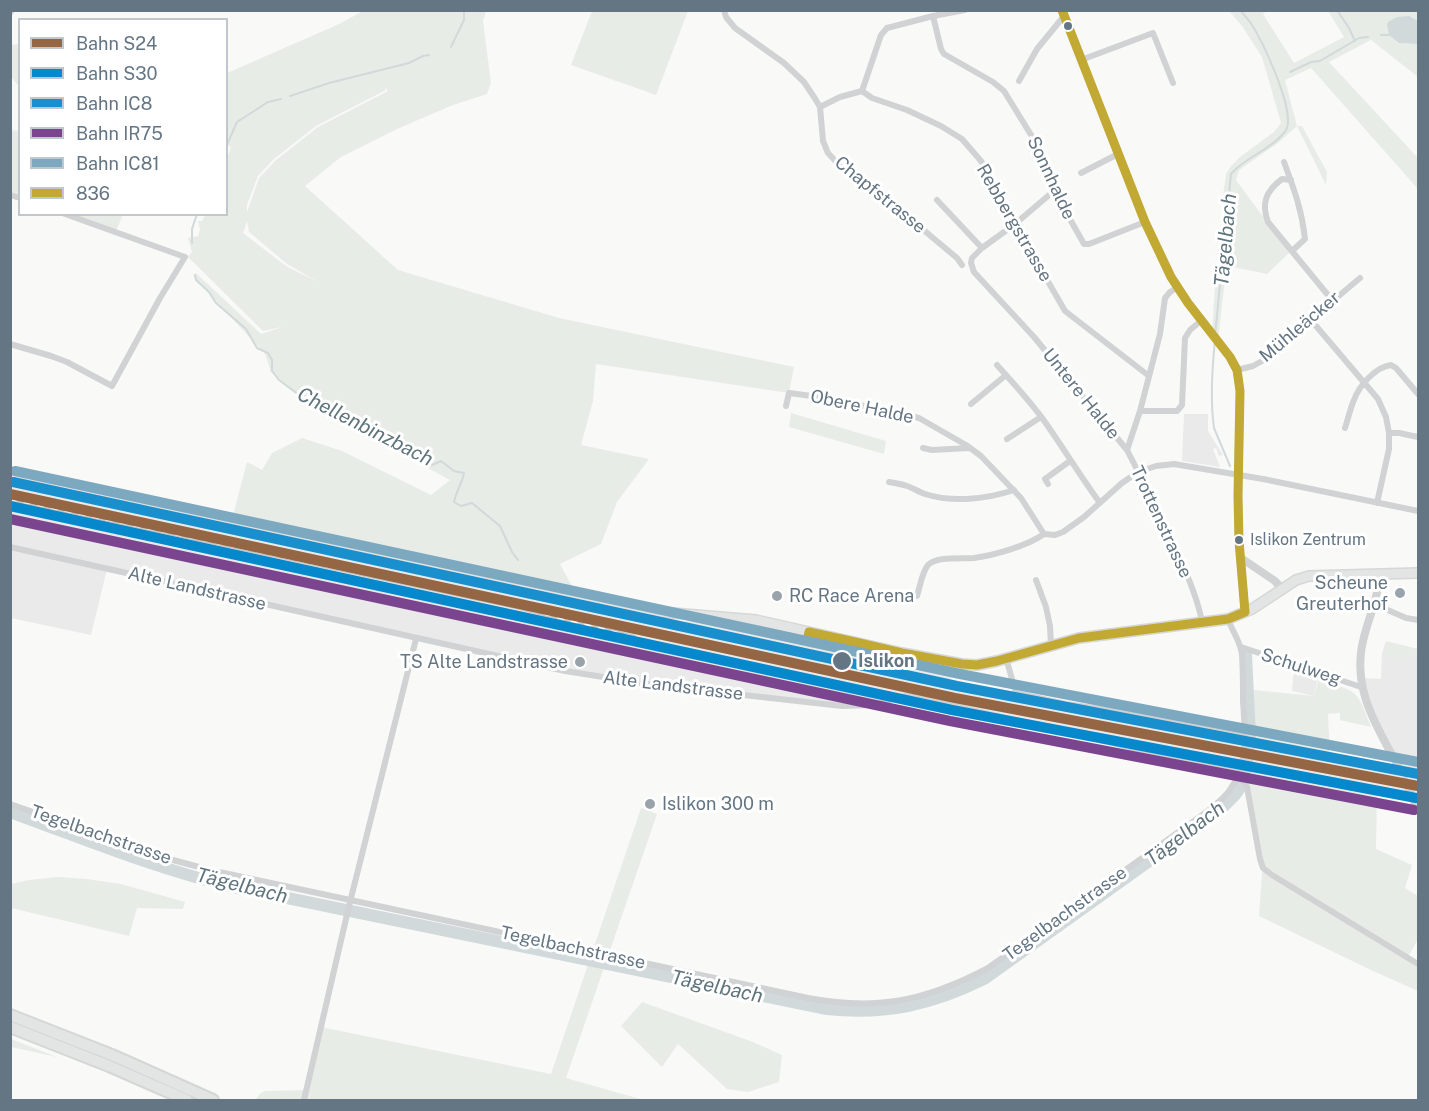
<!DOCTYPE html>
<html>
<head>
<meta charset="utf-8">
<style>
  body { margin:0 }
  #map { position:relative; width:1429px; height:1111px; overflow:hidden; background:#f9f9f8; font-family:"Public Sans",sans-serif }
  canvas { display:block }
  .frame { position:absolute; inset:0; border:12px solid #647583; pointer-events:none }
  .legend { position:absolute; left:18px; top:18px; width:210px; height:198px; box-sizing:border-box; background:#fff; border:2px solid #c1c8cd; margin:0; padding:8px 10px; list-style:none; font-size:18px; color:#647583 }
  .legend li { display:flex; align-items:center; gap:12px; height:30px }
  .legend b { width:30px; border:2px solid #c1c8cd }
</style>
</head>
<body>
<div id="map">
<canvas width="1429" height="1111"></canvas>
<div class="frame"></div>
<ul class="legend">
<li><b style="height:8px;background:#946644"></b>Bahn S24</li>
<li><b style="height:8px;background:#0588cc"></b>Bahn S30</li>
<li><b style="height:8px;background:#1a8fce"></b>Bahn IC8</li>
<li><b style="height:8px;background:#7a448f"></b>Bahn IR75</li>
<li><b style="height:8px;background:#7da9c0"></b>Bahn IC81</li>
<li><b style="height:8px;background:#c1a934"></b>836</li>
</ul>
</div>
<script>
const c = document.querySelector('canvas').getContext('2d');
c.lineJoin = 'round';
function paint(path, color) {
  c.fillStyle = color;
  c.fill(path, 'evenodd');
}
function trace(path, color, width, dash) {
  c.strokeStyle = color;
  c.lineWidth = width;
  c.lineCap = dash ? 'butt' : 'round';
  c.setLineDash(dash || []);
  c.stroke(path);
}
function drawText(font, color, halo, rows, align = 'center') {
  c.font = font + ' "Public Sans",sans-serif';
  c.lineWidth = 6;
  c.setLineDash([]);
  c.textBaseline = 'middle';
  c.strokeStyle = halo;
  c.fillStyle = color;
  for (const [text, x, y, turn = 0] of rows) {
    c.save();
    c.translate(x, y);
    c.rotate((+turn || 0) * Math.PI / 180);
    c.textAlign = isNaN(turn) ? turn : align;
    if (halo) c.strokeText(text, 0, 0);
    c.fillText(text, 0, 0);
    c.restore();
  }
}
const built = new Path2D(`
  M 1184,414 L 1208,414 L 1208,431 L 1223,455 L 1219,456 L 1216,448 L 1213,449 L 1220,467 L 1182,461 Z
  M 11,485 L 606,611 L 655,622 L 710,621 L 752,626 L 859,648 L 904,660 L 955,668 L 953,676 L 945,685 L 1010,696 L 1016,693 L 1207,729 L 1245,732 L 1238,773 L 906,696 L 875,705 L 842,706 L 565,671 L 107,569 L 91,635 L 11,618 Z
  M 1386,641 L 1418,649 L 1417,653 L 1418,655 L 1418,802 L 1413,798 L 1377,792 L 1249,765 L 1253,740 L 1398,766 L 1368,709 L 1360,678 L 1381,679 L 1382,653 Z
  M 1294,668 L 1318,677 L 1314,696 L 1292,691 Z`);
const green = new Path2D(`
  M 363,11 L 486,11 L 483,21 L 491,83 L 487,94 L 453,105 L 397,129 L 341,157 L 305,186 L 398,270 L 559,318 L 794,367 L 789,393 L 596,364 L 593,401 L 581,445 L 649,459 L 617,502 L 601,544 L 560,564 L 572,586 L 499,572 L 494,576 L 232,519 L 247,462 L 262,470 L 272,453 L 302,438 L 342,451 L 431,495 L 450,480 L 311,405 L 271,372 L 265,354 L 193,276 L 196,273 L 261,334 L 282,327 L 263,331 L 188,257 L 192,252 L 188,238 L 198,236 L 200,229 L 198,221 L 202,221 L 205,215 L 226,214 L 227,159 L 231,147 L 227,145 L 227,73 L 337,25 ZM 385,87 L 388,91 L 318,127 L 276,160 L 259,178 L 247,212 L 247,205 L 258,176 L 274,159 L 316,126 L 386,90 ZM 247,221 L 249,232 L 287,264 L 318,282 L 286,266 L 243,233 Z
  M 592,11 L 688,11 L 656,95 L 571,65 Z
  M 1229,11 L 1267,11 L 1263,14 L 1294,63 L 1344,37 L 1328,11 L 1418,11 L 1418,21 C 1407,15 1400,16 1388,22 L 1399,43 L 1418,44 L 1418,77 L 1371,40 L 1329,62 L 1418,158 L 1418,189 L 1311,68 L 1285,80 L 1297,126 L 1302,126 L 1327,172 L 1326,185 L 1297,126 L 1278,143 L 1239,170 L 1236,180 L 1267,222 L 1291,251 L 1267,274 L 1228,266 L 1235,193 L 1218,340 L 1212,332 L 1215,286 L 1218,265 L 1218,250 L 1224,212 L 1223,196 L 1226,174 L 1231,166 L 1240,157 L 1274,132 L 1281,123 L 1262,57 L 1242,26 Z
  M 19,44 L 20,46 L 19,87 L 11,76 L 11,45 Z
  M 10,130 L 19,131 L 19,197 L 11,193 Z
  M 70,215 L 123,215 L 116,231 Z
  M 791,413 L 886,441 L 884,454 L 789,427 Z
  M 1387,642 L 1415,649 L 1411,658 L 1387,656 Z
  M 1319,677 L 1326,681 L 1327,683 C 1361,691 1358,695 1371,727 L 1340,720 L 1340,713 L 1328,714 L 1330,754 L 1253,740 L 1254,690 L 1314,696 Z
  M 1249,765 L 1377,792 L 1376,849 L 1412,865 L 1405,888 L 1418,896 L 1418,939 L 1407,959 L 1418,966 L 1418,991 L 1373,971 L 1259,916 L 1263,858 L 1249,784 L 1246,778 Z
  M 641,808 L 657,814 L 566,1078 L 644,1100 L 255,1100 L 261,1093 L 265,1091 L 307,1090 L 321,1027 L 551,1074 Z
  M 58,877 L 87,879 L 121,884 L 185,902 L 183,909 L 137,908 L 129,936 L 11,908 L 11,884 L 29,880 Z
  M 642,1002 L 753,1042 L 782,1055 L 779,1082 L 748,1092 L 727,1089 L 678,1044 L 662,1067 L 621,1026 Z
  M 11,1039 L 57,1057 L 11,1047 Z`);
const water = new Path2D(`
  M 1409,16 L 1418,21 L 1418,44 L 1399,43 L 1389,35 L 1387,25 L 1388,22 L 1397,17 Z`);
const stream = new Path2D(`
  M 1337,10 L 1349,28 L 1355,41
  M 1381,35 L 1392,35
  M 451,47 L 464,20 L 464,10
  M 1290,72 L 1311,62 L 1320,61 L 1359,38 L 1368,37
  M 290,96 L 329,83 L 409,63 L 423,56 L 429,55
  M 226,147 L 237,122 L 268,102 L 281,99
  M 192,243 L 192,229 L 197,214
  M 195,275 L 196,280 L 209,292 L 216,303 L 246,329 L 257,348 L 268,353 L 272,360 L 272,371 L 279,380 L 311,404 L 336,410 L 357,419 L 358,424 L 374,433 L 380,431 L 398,443 L 403,449 L 424,456 L 432,465 L 441,461 L 454,471 L 464,473 C 462,483 456,492 454,502 L 461,506 L 472,503 L 500,526 L 512,552 L 518,560
  M 1215,335 L 1231,174 C 1245,157 1269,151 1283,134 C 1286,131 1288,126 1288,121 C 1288,97 1265,46 1252,25 C 1249,20 1244,15 1240,10
  M 1215,340 C 1212,369 1210,400 1214,428 L 1230,466`);
const river = new Path2D(`
  M 10,812 C 82,838 154,868 229,886 L 827,1009 C 885,1015 932,1005 984,979 L 1219,811 L 1235,795 L 1242,785 L 1248,757 L 1250,736 L 1246,655`);
const tertiaryTunnel = new Path2D(`
  M 1398,766 L 1409,790`);
const minor = new Path2D(`
  M 724,10 L 726,17 L 735,28 L 784,63 L 804,82 L 814,97 L 820,107 L 823,141 L 828,153 L 840,166 L 871,186 L 957,258 L 962,265
  M 10,13 L 12,10
  M 933,16 L 941,49 L 944,54 L 993,82 L 1004,91 L 1044,156 L 1055,190 L 1062,205 L 1084,244 L 1089,244 L 1145,222
  M 1081,60 L 1153,33 L 1173,83
  M 1019,81 L 1037,49 L 1064,16
  M 862,91 L 872,98 L 907,110 L 941,126 L 962,139 L 981,161 L 1015,224 L 1065,311 L 1149,376
  M 820,107 L 840,97 L 862,91 L 881,35 L 887,28 L 933,16 L 965,10
  M 1284,162 C 1294,189 1302,210 1305,239 L 1292,251
  M 1081,173 L 1118,154
  M 1291,180 L 1282,179 C 1266,191 1261,203 1268,222 L 1332,300
  M 1055,190 L 1015,224 L 982,248 L 972,258 L 971,263 L 974,272 L 1034,337 L 1127,450
  M 10,195 L 20,198
  M 937,200 L 982,248
  M 1178,287 L 1170,292 L 1165,298 L 1160,334 L 1140,411 L 1127,450 C 1145,485 1163,520 1179,556 C 1188,577 1198,600 1202,622
  M 1311,320 L 1378,399 L 1386,417 L 1389,433 L 1389,449 L 1377,503
  M 10,344 L 51,356 L 67,362 L 112,386 L 160,298 L 185,257 L 65,214
  M 997,365 C 1014,384 1031,402 1045,422 C 1064,449 1081,477 1100,503
  M 1237,370 L 1253,366 L 1262,361 L 1360,278
  M 971,404 L 1006,375
  M 786,406 L 789,393 L 827,398 L 919,418 L 966,445 L 981,456 L 1021,498 L 1044,534
  M 1140,411 L 1177,411 L 1182,405 L 1185,338 L 1190,330 L 1202,320
  M 1345,428 C 1348,419 1350,409 1354,400 C 1359,386 1375,367 1391,365 L 1396,368 L 1418,394
  M 1389,433 L 1399,433 L 1418,437
  M 1007,439 L 1041,417
  M 923,448 L 932,450 L 969,448
  M 889,482 C 895,483 901,484 907,486 C 913,488 919,492 925,494 C 953,503 987,499 1014,490
  M 1048,484 L 1045,479 L 1070,461
  M 1044,534 L 1055,535 L 1063,532 L 1084,517 L 1122,483 L 1138,472 L 1156,466 L 1174,464 L 1263,479 L 1418,511
  M 10,547 L 565,671 L 654,685 L 842,706 L 875,705 L 899,697 L 906,696 L 920,698 L 1224,769 L 1238,773 L 1247,787 L 1260,859 L 1263,868 L 1272,875 L 1418,964
  M 1036,580 L 1046,607 L 1050,626 L 1051,645
  M 917,596 C 920,587 922,572 928,565 C 937,556 962,559 974,558 C 995,555 1027,546 1044,534
  M 1374,604 L 1406,618 L 1418,620
  M 1241,647 L 1361,687
  M 1006,658 L 1016,693 L 1066,704 L 1150,716 L 1207,729 L 1225,732 L 1245,732
  M 10,804 L 173,860 L 210,870 L 808,998 C 877,1011 926,1001 988,968 L 1194,821 C 1206,812 1220,803 1229,791 C 1249,765 1245,731 1243,701 C 1243,686 1243,670 1242,655 C 1241,642 1232,631 1228,619
  M 304,1100 L 349,906 L 416,639`);
const tertiary = new Path2D(`
  M 1062,10 L 1145,222 L 1171,277 L 1188,303 L 1230,357 L 1237,370 L 1240,391 L 1238,496 L 1239,541 L 1245,612
  M 1241,558 L 1275,581 L 1282,589
  M 1380,574 C 1379,597 1368,618 1363,641 C 1352,689 1376,725 1398,766
  M 1409,790 L 1418,810`);
const primary = new Path2D(`
  M 10,479 L 575,599 L 661,612 L 756,620 L 902,653 L 962,664 L 977,665 L 997,661 L 1079,638 L 1228,619 L 1252,609 L 1296,580 L 1309,576 L 1418,573`);
const motorway = new Path2D(`
  M 10,1015 L 112,1055 L 213,1100
  M 10,1027 L 109,1066 L 187,1100`);
const rail = new Path2D(`
  M 10,499 L 517,607 L 634,637`);
const bus1 = new Path2D(`
  M 1062,10 L 1145,222 L 1171,277 L 1188,303 L 1230,357 L 1237,370 L 1240,391 L 1238,496 L 1239,541 L 1245,612
  M 809,632 L 855,642 L 853,650 L 807,640 Z
  M 855,642 L 902,653 L 962,664 L 977,665 L 997,661 L 1079,638 L 1228,619 L 1245,612`);
const rail1 = new Path2D(`
  M 10,494 L 955,698 L 1418,786`);
const rail2 = new Path2D(`
  M 10,506 L 952,710 L 1416,798`);
const rail3 = new Path2D(`
  M 13,482 L 957,686 L 1418,774`);
const rail4 = new Path2D(`
  M 10,519 L 950,721 L 1414,810`);
const rail5 = new Path2D(`
  M 15,471 L 960,674 L 1418,762`);
const markers = [
  [1068,26,5,"#647583"],
  [1239,540,5,"#647583"],
  [1400,593,6,"#98a3ac"],
  [777,596,6,"#98a3ac"],
  [842,661,10,"#647583"],
  [580,662,6,"#98a3ac"],
  [650,804,6,"#98a3ac"]
];
const busNames = [
  ["Islikon Zentrum",1250,540]
];
const streetNames = [
  ["Sonnhalde",1051,178,65],
  ["Chapfstrasse",880,195,39],
  ["Rebbergstrasse",1014,223,60],
  ["Mühleäcker",1300,327,-40],
  ["Untere Halde",1081,394,51],
  ["Obere Halde",862,407,12],
  ["Trottenstrasse",1161,522,65],
  ["Alte Landstrasse",197,589,13],
  ["Schulweg",1301,667,18],
  ["Alte Landstrasse",673,686,7],
  ["Tegelbachstrasse",101,835,19],
  ["Tegelbachstrasse",1065,914,-36],
  ["Tegelbachstrasse",573,948,12]
];
const poiNames = [
  ["Scheune",1388,583],
  ["Greuterhof",1388,604],
  ["RC Race Arena",789,596,"left"],
  ["TS Alte Landstrasse",568,662],
  ["Islikon 300 m",662,804,"left"]
];
const stopNames = [
  ["Islikon",858,661]
];
const waterNames = [
  ["Tägelbach",1226,240,-85],
  ["Chellenbinzbach",365,427,27],
  ["Tägelbach",1185,834,-37],
  ["Tägelbach",242,886,14],
  ["Tägelbach",717,987,12]
];
paint(built, '#e9eae9');
paint(green, '#e8ece6');
paint(water, '#d1d9db');
trace(stream, '#d1d9db', 2);
trace(river, '#d1d9db', 12);
trace(tertiaryTunnel, '#d4d8db', 8, [8, 4]);
trace(primary, '#d6d7d7', 12);
trace(motorway, '#d5d6d6', 14);
trace(minor, '#d0d2d3', 6);
trace(tertiary, '#d0d2d3', 8);
trace(primary, '#e3e4e4', 9);
trace(motorway, '#e3e4e4', 10);
trace(rail, '#c6c8c8', 4.5);
trace(rail, '#fff', 2, [7]);
trace(bus1, '#c1a934', 9);
trace(rail1, '#946644', 10);
trace(rail2, '#0588cc', 10);
trace(rail3, '#1a8fce', 10);
trace(rail4, '#7a448f', 10);
trace(rail5, '#7da9c0', 10);
for (const [x, y, r, color] of markers) {
  const dot = new Path2D();
  dot.arc(x, y, r, 0, 2 * Math.PI);
  c.fillStyle = color;
  c.fill(dot);
  trace(dot, '#fff', 2);
}
drawText('16px', '#647583', '#fff', busNames, 'left');
drawText('18px', '#647583', '#fff', streetNames);
drawText('18px', '#647583', '#fff', poiNames, 'right');
drawText('bold 18px', '#647583', '#fff', stopNames, 'left');
drawText('italic 20px', '#5f747c', '#fff', waterNames);
</script>
</body>
</html>
